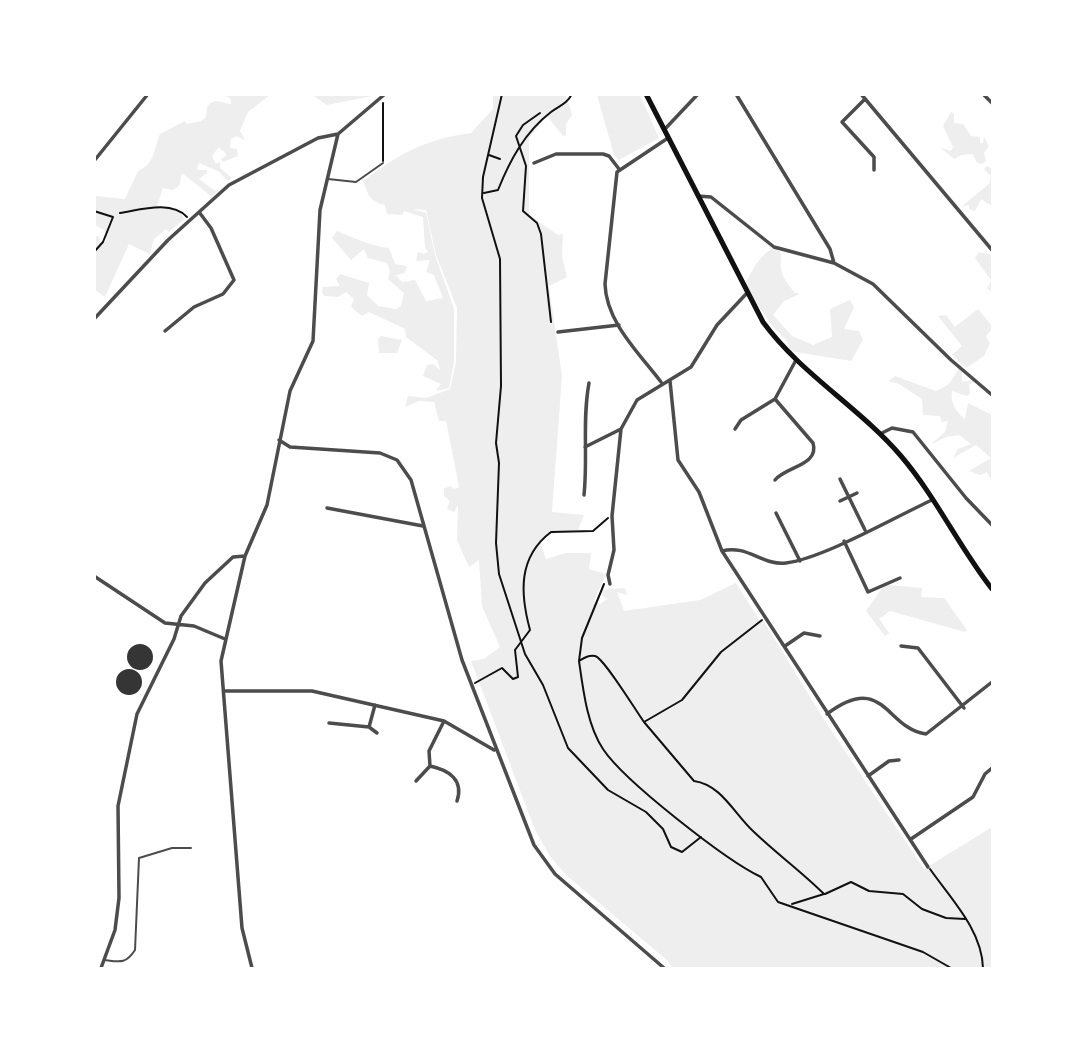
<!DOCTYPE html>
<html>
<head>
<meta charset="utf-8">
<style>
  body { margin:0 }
  #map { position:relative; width:1087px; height:1063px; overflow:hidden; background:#fff; font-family:Mulish,sans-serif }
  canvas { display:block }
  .frame { position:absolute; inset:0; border:96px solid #fff; pointer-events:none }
</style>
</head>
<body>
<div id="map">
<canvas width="1087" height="1063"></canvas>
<div class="frame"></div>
</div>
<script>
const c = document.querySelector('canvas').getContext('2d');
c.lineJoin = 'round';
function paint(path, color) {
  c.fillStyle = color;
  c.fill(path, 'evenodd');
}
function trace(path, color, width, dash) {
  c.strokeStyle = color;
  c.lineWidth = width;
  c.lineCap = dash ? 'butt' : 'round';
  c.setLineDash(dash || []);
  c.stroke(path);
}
const green = new Path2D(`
  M 222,95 L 270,95 L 248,112 L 240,131 L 245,140 L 236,136 L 231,139 L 230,148 L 237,149 L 238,156 L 223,162 L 221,159 L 227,155 L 219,147 L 212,156 L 216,164 L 220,162 L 220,168 L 232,178 L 228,181 L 218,171 L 199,163 L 197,170 L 207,170 L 207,173 L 199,179 L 217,192 L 212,197 L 182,173 L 179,186 L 173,190 L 163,188 L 157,206 L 179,210 L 184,219 L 169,232 L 166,229 L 154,239 L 150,254 L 129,244 L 105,297 L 95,290 L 95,236 L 99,236 L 101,246 L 107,239 L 104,230 L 95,225 L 95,196 L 125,199 L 138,171 C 155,164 154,148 160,134 L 185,121 L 187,124 L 201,121 L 206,117 L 207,107 C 215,96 223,104 231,104 L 230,98 Z
  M 312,95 L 377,95 L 327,105 Z
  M 493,95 L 566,95 L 572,115 L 566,124 L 566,135 L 563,136 L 547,116 L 529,138 L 529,215 L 558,235 L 563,234 L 562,257 L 567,277 L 549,286 L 562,376 L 552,512 L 584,515 L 578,530 L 551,534 L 540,541 L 546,559 L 566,553 L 591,553 L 589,569 L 606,574 L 594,601 L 600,604 L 607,599 L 601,595 L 602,590 L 625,588 L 627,595 L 617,592 L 624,611 L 700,600 L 736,583 L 760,621 L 763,620 L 823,718 L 924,869 L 992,827 L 992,968 L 672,968 L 668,961 L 566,875 L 550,856 L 535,830 L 471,661 L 484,659 L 500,647 L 482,606 L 479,560 L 469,567 L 457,540 L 458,505 L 454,512 L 447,509 L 450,501 L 444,496 L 444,489 L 450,486 L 454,489 L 459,487 L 446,421 L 439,421 L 434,402 L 419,401 L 405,407 L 408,396 L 426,398 L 450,389 L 456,362 L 457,308 L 436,255 L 426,210 L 412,209 L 426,213 L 435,255 L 454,309 L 454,362 L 449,388 L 436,391 L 441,384 L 423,376 L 427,365 L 433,364 L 440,370 L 438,361 L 406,337 L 405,329 L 369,312 L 362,316 L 351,307 L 354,299 L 346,292 L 338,297 L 324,296 L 322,292 L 323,287 L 340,286 L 336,279 L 340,274 L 369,283 L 367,295 L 378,306 L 396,309 L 401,306 L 404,293 L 388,279 L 390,271 L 387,263 L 368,258 L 364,249 L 351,260 L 332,238 L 337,231 C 348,236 378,248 389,248 L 395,264 L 407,266 L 405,273 L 396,275 L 402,282 L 415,280 L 426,301 L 443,298 L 434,275 L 426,272 L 430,260 L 416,261 L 418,252 L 424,254 L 428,252 L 425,248 L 423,217 L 404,211 L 402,215 L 387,214 L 385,205 C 368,201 369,195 363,181 C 400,153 426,139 471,133 L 493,109 Z
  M 597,95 L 640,95 L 659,138 L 619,160 L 614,155 Z
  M 951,112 L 954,114 L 954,123 L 963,124 L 971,136 L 980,137 L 980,143 L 983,143 L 984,137 L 989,146 L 984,153 L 986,161 L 982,164 L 977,163 L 973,154 L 961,155 L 954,159 L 941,148 L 951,151 L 953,147 L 943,126 Z
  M 987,166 L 992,169 L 992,206 L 981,199 L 975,211 L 969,209 L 969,205 L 961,207 L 989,184 L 991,176 L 984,169 Z
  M 776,247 L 781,254 C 780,275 782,276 795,293 L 800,294 L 784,301 L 773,315 L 792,336 L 813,345 L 832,337 L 830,309 L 850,300 L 854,307 L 844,329 L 859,331 L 863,340 L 851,361 L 790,351 L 787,341 L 772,326 L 753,298 L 746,283 C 752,269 762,252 776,247 Z
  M 979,252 L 992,255 L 992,292 L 987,289 L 991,280 L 975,258 Z
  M 978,309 L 992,326 L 992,333 L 990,331 L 986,337 L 990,343 L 984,356 L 966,368 L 952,355 L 962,346 L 938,316 L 946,315 L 955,327 Z
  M 381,336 L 402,340 L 397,353 L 379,353 L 378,339 Z
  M 959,369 L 962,371 L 962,382 L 972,380 L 974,383 L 969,384 L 970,394 L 967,396 L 952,391 C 950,403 956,412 965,419 L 968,403 L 992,415 L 992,482 L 987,472 L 980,475 L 969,471 L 991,458 L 976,445 L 953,458 L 958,449 L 971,444 L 959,435 L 946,437 L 930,445 L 945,432 L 948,421 L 942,422 L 940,416 L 923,415 L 922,399 L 899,384 L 888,381 L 895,376 L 936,391 L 948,385 Z
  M 888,585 L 922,588 L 921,597 L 944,598 L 967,630 L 965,632 L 890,611 L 879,619 L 889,633 L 885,636 L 866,611 L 882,588 Z`);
const building = new Path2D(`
  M127 657a13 13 0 1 1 26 0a13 13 0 1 1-26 0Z
  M116 682a13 13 0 1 1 26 0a13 13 0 1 1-26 0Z`);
const path = new Path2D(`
  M 502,94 L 483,177 L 482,198 L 500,259 L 501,386 L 496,443 L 499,463 L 496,543 L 499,574 L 525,654 L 543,685 L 568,748 L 608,790 L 646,812 L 663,829 L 671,847 L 682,852 L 701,837
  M 540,113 L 523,125 L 516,136 L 526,166 L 523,211 L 537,223 L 541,234 L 551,322
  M 489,155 L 500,159
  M 383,161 L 383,103
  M 484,193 L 498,190 C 510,160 525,132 551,112 C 560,105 566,105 572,94
  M 94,211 L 113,217 L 103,242 L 94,252
  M 120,213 C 140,210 171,200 187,217
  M 604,584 L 582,638 L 579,661 C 584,658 588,655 595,656 C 604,658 636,711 644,722 L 682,700 L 721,652 L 762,620
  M 579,661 C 583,689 587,725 603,749 C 624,781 727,861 761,877 L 778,902 L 923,952 L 951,968
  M 475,683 L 502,668 L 513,679 L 518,677 L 515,650 L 530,630 C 520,593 518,557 551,532 L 593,531 L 608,518
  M 644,722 L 694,781 C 722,785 734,814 754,832 C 777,854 802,872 824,894 L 792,904
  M 930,869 C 951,899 982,930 983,968
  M 825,894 L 851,882 L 869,891 L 903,894 L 922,909 L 946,918 L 965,919`);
const service = new Path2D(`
  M 328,179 L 356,182 L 383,163
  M 105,960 C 120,962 126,964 135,950 L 139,858 L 172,848 L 191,848`);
const minor = new Path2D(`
  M 736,94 L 830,249 L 834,263
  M 861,94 L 992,250
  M 983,94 L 992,103
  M 865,99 L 842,122 L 874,157 L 874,170
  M 664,130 L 698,94
  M 94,161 L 148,94
  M 534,163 L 556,154 L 603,154 L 609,156 L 619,169
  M 698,196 L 711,197 L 774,247 L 834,263 L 873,284 L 951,360 L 992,395
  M 94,319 L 168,240 L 229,185 L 318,138 L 338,134 L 385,94
  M 165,331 L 194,307 L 223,294 L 234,280 L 211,228 L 199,212
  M 558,332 L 619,325
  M 670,381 L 678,460 L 699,492 L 722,551 L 928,867
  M 661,382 C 639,353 606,322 605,284 L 617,172 L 668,138
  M 735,429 L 741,420 L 775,399 L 796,360
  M 880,434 L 892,428 L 913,432 L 966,498 L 992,525
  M 279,440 L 290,447 L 380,453 L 397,460 L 411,480 L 462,660 L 534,845 L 555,874 L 664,968
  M 585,447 L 621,429
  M 840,479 L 865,530
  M 775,480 C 785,467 820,465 813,443 L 775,399
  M 584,495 C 588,457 582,421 589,383
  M 840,501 L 857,493
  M 327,508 L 423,526
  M 776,513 L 800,561
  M 844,541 L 868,592 L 900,578
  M 722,551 C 747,544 763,566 786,563 C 824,558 893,518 932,500
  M 94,576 L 165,623 L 194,626 L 225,639
  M 610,584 L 608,575 L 614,550 L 612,516 L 621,429 L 637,400 L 691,367 L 717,325 L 747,293
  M 785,646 L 804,633 L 820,636
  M 901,646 L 918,648 L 964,708
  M 224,691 L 312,691 L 444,721 L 494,750
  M 827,714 C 884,671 886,729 926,734 L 992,682
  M 329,723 L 369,727 L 375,705
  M 369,727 L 377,733
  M 430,766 C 449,770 464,780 457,801
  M 430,766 L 429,751 L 444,721
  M 868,776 L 889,761 L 899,760
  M 416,781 L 430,766
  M 911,839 L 973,797 L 985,774 L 992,768
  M 101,968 L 115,930 L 119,898 L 118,806 L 137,714 L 174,639 L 181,616 L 205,583 L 233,557 L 245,556
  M 252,968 L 242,928 L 221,661 L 245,556 L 267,505 L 290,391 L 313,341 L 320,210 L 338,134`);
const secondary = new Path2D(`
  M 646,94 L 763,322 C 801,374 859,407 901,456 C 936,497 959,547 992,589`);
paint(green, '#eee');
paint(building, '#353535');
trace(path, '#111', 2);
trace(service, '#4c4c4c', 2);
trace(minor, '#4c4c4c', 3.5);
trace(secondary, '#111', 5);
</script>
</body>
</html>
